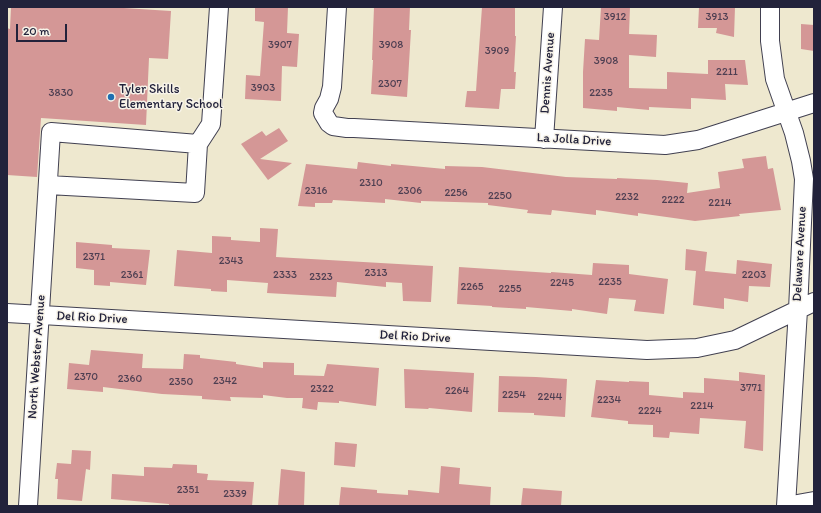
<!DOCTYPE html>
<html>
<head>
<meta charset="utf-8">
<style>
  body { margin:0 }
  #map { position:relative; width:821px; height:513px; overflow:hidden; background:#eee8cf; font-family:Itim,sans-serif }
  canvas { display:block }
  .frame { position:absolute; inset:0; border:8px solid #22223b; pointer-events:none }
  .scale { position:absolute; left:16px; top:24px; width:51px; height:18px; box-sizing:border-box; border:2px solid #22223b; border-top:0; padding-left:5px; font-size:12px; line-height:14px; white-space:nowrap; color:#22223b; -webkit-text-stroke:3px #f7f3e8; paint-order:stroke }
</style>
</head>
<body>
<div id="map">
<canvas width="821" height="513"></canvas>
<div class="frame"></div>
<div class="scale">20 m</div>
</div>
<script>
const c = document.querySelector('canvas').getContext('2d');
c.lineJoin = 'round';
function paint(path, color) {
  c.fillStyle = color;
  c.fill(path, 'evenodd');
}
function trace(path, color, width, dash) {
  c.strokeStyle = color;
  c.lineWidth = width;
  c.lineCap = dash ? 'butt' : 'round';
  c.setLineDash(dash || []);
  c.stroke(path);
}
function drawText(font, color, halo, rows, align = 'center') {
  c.font = font + ' Itim,sans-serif';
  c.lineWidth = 3;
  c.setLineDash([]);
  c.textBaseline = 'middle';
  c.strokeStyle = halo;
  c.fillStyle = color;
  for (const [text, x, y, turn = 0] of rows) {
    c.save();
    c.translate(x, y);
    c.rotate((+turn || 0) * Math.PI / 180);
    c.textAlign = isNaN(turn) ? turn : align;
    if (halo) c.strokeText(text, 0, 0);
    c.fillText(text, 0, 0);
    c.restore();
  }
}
const building = new Path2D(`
  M 11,7 L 108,7 L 171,11 L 168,59 L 149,58 L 146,125 L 41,118 L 37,177 L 7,175 L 7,28 L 10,29 Z
  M 255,7 L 288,7 L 287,33 L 299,34 L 297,67 L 282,66 L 281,101 L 245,99 L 246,75 L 260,76 L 264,22 L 255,21 Z
  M 374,7 L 410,7 L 409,30 L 411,30 L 407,97 L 371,94 L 373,60 L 372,60 Z
  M 482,7 L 515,7 L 515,36 L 516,36 L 514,72 L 516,72 L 515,89 L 501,89 L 499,109 L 465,107 L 467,91 L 476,91 Z
  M 601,7 L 630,7 L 629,34 L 657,35 L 656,57 L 629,55 L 629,88 L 667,89 L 667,72 L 708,74 L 708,60 L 745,60 L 748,85 L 725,84 L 726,100 L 691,98 L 691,109 L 649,107 L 649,110 L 617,107 L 617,111 L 583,108 L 583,72 L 585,39 L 599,40 Z
  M 699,7 L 735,7 L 734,37 L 716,33 L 717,28 L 698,28 Z
  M 801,24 L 814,25 L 814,51 L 801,49 Z
  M 279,128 L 288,141 L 260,159 L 292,163 L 268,180 L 241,144 L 262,131 L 266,136 Z
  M 766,156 L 768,169 L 773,168 L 781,210 L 739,214 L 740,216 L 695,221 L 638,213 L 638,216 L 596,210 L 596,215 L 552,210 L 551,215 L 527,213 L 528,210 L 488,205 L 488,203 L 421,201 L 421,203 L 385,199 L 385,203 L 333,200 L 332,203 L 315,203 L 315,207 L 298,206 L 306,164 L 357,169 L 358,162 L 391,166 L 391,164 L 445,169 L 445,166 L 482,167 L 566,177 L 617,179 L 617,178 L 657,180 L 688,183 L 687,193 L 720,188 L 718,172 L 744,168 L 742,159 Z
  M 260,228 L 278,229 L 276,257 L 433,266 L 431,302 L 403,301 L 402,283 L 386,282 L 386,287 L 337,282 L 336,297 L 267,293 L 268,283 L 227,280 L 227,292 L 211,291 L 211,289 L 174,286 L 177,250 L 212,253 L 212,236 L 231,237 L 231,240 L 260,242 Z
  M 76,242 L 112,245 L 112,248 L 150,250 L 146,285 L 110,282 L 110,286 L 94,285 L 94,270 L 76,268 Z
  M 686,249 L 707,252 L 705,271 L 736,274 L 737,260 L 772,264 L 770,287 L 749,286 L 748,302 L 724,298 L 724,309 L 693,305 L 696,271 L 685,270 Z
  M 593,263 L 629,265 L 629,274 L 668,279 L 664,314 L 634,311 L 636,300 L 609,298 L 607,314 L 572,309 L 572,311 L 526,307 L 526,309 L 492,307 L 492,306 L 457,304 L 459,267 L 551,273 L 551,272 L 592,275 Z
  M 91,350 L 143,354 L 142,368 L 183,369 L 184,354 L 200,355 L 200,358 L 236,362 L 236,364 L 263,368 L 263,362 L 294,363 L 294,375 L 324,376 L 327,364 L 379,368 L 376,406 L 339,401 L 339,403 L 318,402 L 317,410 L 302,408 L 303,398 L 287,398 L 263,395 L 263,398 L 230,397 L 231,401 L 202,399 L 202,396 L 162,394 L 103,387 L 103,392 L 67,389 L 69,363 L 89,365 Z
  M 404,369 L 474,373 L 472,412 L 429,408 L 428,409 L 405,408 Z
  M 739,372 L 765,375 L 763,451 L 744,448 L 746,421 L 700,418 L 699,434 L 670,432 L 669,438 L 653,437 L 653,425 L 628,424 L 628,421 L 591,417 L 596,380 L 629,382 L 629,381 L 649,382 L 649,395 L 683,398 L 683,392 L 704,393 L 704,378 L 739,381 Z
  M 499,376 L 536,377 L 567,379 L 565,417 L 534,415 L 534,413 L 498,412 Z
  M 335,442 L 357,444 L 355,467 L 334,465 Z
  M 72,450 L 91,451 L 90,470 L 86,469 L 82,501 L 57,499 L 58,479 L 55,479 L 57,463 L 71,464 Z
  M 173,464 L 197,465 L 197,473 L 208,474 L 207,480 L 254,482 L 252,506 L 169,506 L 169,504 L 111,499 L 112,474 L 144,476 L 144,467 L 172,468 Z
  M 441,466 L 460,468 L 459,484 L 491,487 L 490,506 L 339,506 L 341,487 L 377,490 L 377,493 L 408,495 L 408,490 L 439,493 Z
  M 281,469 L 305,472 L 304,506 L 278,506 Z
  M 523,488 L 562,491 L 561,506 L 521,506 Z`);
const minor = new Path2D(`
  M 337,7 L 332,87 L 329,99 L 324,108 L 323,113 L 329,123 L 333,126 L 347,128 L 354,128 L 665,145 L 698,140 L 814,103
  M 770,7 L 770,41 L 775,79 L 794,133 L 801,161 L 804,179 L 798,310 L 786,506
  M 544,139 L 553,7
  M 198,144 L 211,124 L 219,7
  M 7,313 L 647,350 L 697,348 L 735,340 L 814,302
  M 28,506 L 51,132 L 198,144 L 195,193 L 48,185
  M 786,506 L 814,501`);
const markers = [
  [111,97,4,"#1f6fb2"]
];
const numberNames = [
  ["3912",615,17],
  ["3913",717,17],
  ["3907",280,45],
  ["3908",391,45],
  ["3909",497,51],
  ["3908",606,61],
  ["2211",727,72],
  ["2307",390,84],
  ["3903",263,88],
  ["3830",61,93],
  ["2235",601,93],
  ["2310",371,183],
  ["2316",316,191],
  ["2306",410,191],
  ["2256",456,193],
  ["2250",500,196],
  ["2232",627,197],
  ["2222",673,200],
  ["2214",720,203],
  ["2371",94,257],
  ["2343",231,261],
  ["2313",376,273],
  ["2361",132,275],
  ["2333",285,275],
  ["2203",754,275],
  ["2323",321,277],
  ["2235",610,282],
  ["2245",562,283],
  ["2265",472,287],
  ["2255",510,289],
  ["2370",86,377],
  ["2360",130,379],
  ["2342",225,381],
  ["2350",181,382],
  ["3771",751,388],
  ["2322",322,389],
  ["2264",457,391],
  ["2254",514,395],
  ["2244",550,397],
  ["2234",609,400],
  ["2214",702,406],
  ["2224",650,411],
  ["2351",188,490],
  ["2339",235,494]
];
const streetNames = [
  ["Dennis Avenue",548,73,-86],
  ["La Jolla Drive",574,140,3],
  ["Delaware Avenue",800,254,-87],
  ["Del Rio Drive",92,318,3],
  ["Del Rio Drive",415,337,3],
  ["North Webster Avenue",37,357,-86]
];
const poiNames = [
  ["Tyler Skills",119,90],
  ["Elementary School",119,105]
];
paint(building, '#d49796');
trace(minor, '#414051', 20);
trace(minor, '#fff', 18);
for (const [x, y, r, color] of markers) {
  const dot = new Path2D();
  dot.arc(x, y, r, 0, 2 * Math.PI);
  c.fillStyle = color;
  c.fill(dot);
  trace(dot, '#f7f3e8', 1.5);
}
drawText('11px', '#4e3f52', null, numberNames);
drawText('13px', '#22223b', '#f7f3e8', streetNames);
drawText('13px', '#22223b', '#f7f3e8', poiNames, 'left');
</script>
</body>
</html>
